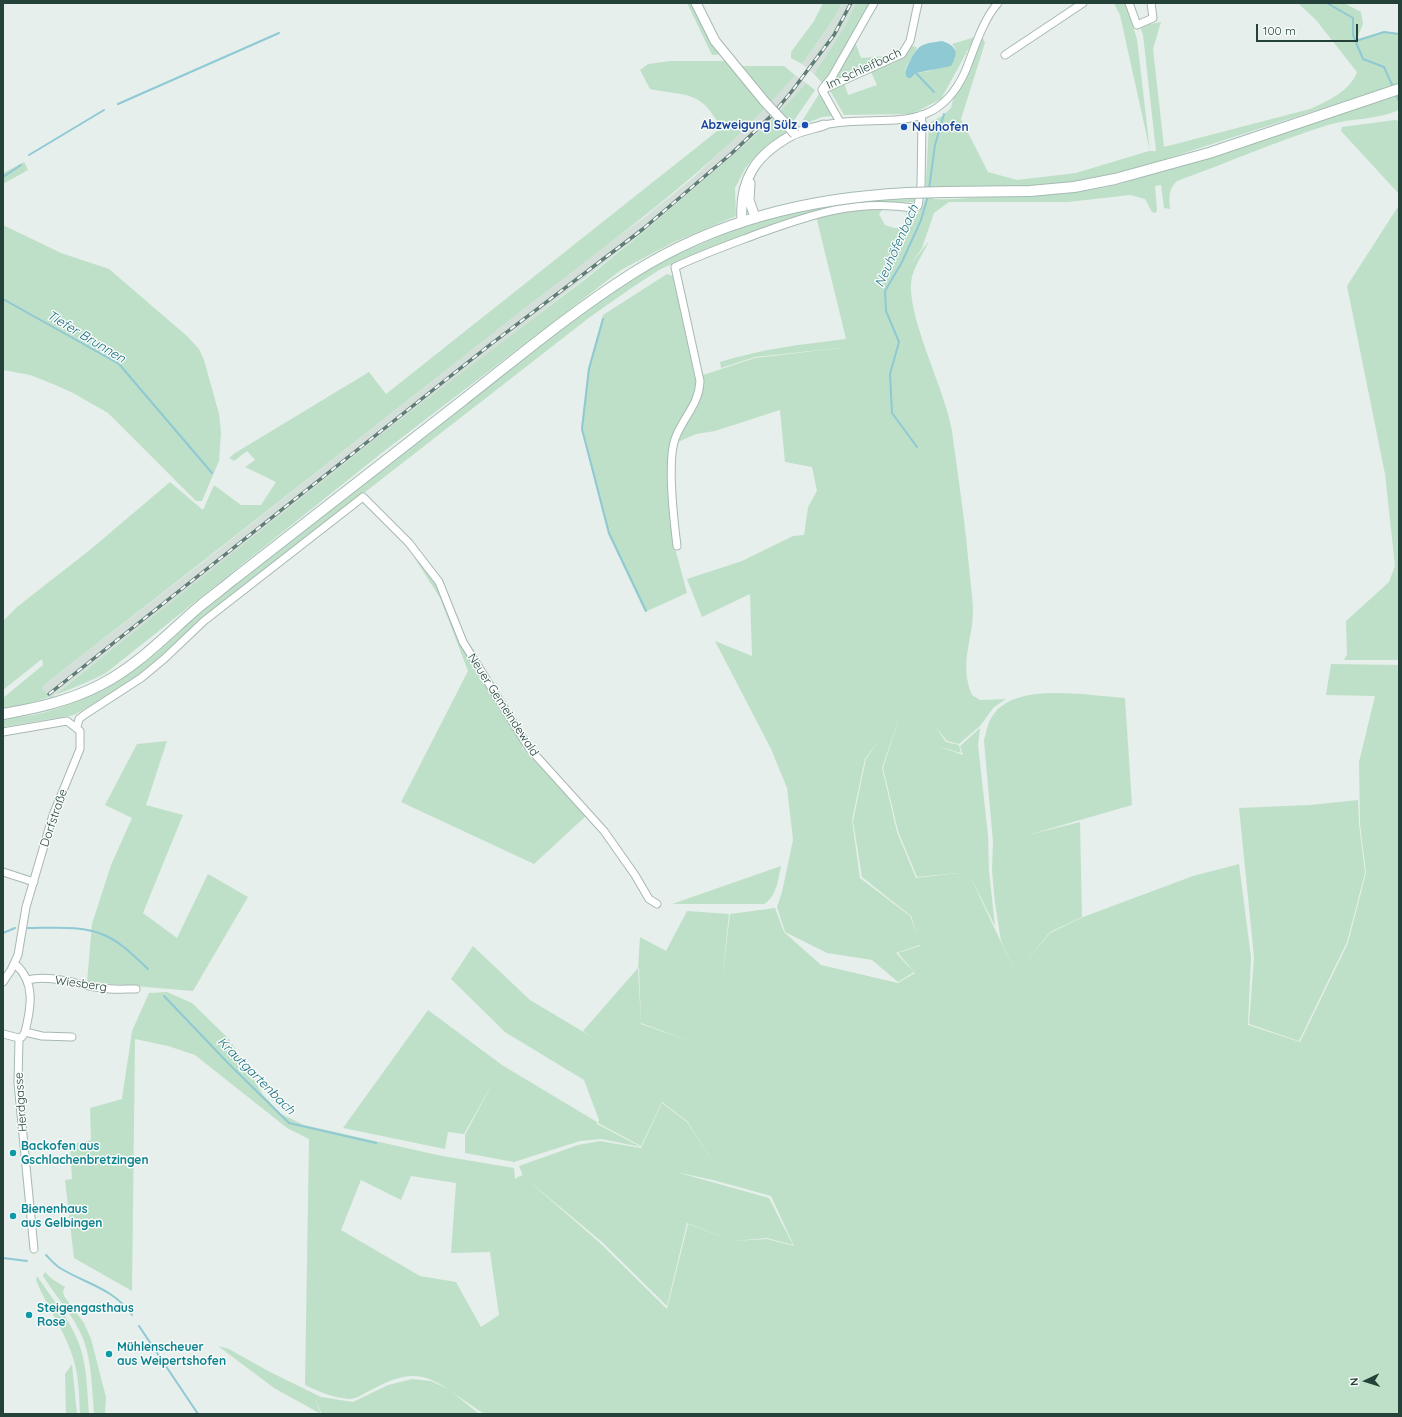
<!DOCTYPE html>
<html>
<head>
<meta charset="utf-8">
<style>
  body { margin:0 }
  #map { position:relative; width:1402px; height:1417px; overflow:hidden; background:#e6efeb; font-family:Quicksand,sans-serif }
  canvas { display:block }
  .frame { position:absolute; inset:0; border:4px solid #24423a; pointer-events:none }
  .north { position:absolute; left:1346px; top:1361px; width:40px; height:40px; -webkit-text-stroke:3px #f7fbf9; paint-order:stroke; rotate:266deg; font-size:11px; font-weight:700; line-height:16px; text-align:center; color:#24423a }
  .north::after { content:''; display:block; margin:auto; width:14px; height:18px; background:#24423a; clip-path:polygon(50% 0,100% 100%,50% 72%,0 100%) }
  .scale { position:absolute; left:1256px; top:24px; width:102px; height:18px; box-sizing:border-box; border:2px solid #24423a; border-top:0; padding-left:5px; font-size:12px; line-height:14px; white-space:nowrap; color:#24423a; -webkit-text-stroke:3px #f7fbf9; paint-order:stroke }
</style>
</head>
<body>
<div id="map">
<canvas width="1402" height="1417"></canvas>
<div class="frame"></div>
<div class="north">N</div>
<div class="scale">100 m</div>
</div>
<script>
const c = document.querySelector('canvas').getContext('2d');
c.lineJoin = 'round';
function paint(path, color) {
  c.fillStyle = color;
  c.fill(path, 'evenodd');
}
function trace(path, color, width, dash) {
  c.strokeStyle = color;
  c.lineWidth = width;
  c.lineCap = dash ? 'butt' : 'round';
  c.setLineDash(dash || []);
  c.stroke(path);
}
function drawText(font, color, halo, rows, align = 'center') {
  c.font = font + ' Quicksand,sans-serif';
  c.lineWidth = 3;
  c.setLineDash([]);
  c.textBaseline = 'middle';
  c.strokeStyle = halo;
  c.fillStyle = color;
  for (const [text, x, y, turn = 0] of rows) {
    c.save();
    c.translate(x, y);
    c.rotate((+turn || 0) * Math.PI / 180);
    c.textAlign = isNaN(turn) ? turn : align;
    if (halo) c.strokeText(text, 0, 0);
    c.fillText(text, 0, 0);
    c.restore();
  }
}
const built = new Path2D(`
  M 842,3 L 856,3 L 845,26 L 814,74 L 802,64 L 835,17 Z
  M 795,75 L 806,83 L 776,116 L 746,145 L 646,230 L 50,698 L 42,688 L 50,680 L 203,562 L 579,265 L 645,217 L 694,177 L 743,130 Z`);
const green = new Path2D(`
  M 687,3 L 693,3 L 723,54 L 712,55 Z
  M 823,3 L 842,3 L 835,17 L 802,64 L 791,58 L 791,52 L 814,21 Z
  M 856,3 L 871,3 L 853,36 L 861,58 L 887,56 L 900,49 L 914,46 L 917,48 L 905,69 L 911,78 L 916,73 L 930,71 L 955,59 L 955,48 L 952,44 L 975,37 L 941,99 L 912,114 L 844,115 L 832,94 L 814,74 L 845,26 ZM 861,69 L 871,72 L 877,85 L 848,95 L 842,76 Z
  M 1114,3 L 1126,3 L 1137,39 L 1150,151 L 1120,15 Z
  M 1298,3 L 1344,3 L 1361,12 L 1363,24 L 1357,39 L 1383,32 L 1399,33 L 1399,110 C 1377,120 1351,118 1328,125 C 1277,141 1227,163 1177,181 C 1168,190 1169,197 1170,209 L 1164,208 L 1161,185 L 1155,186 L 1157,210 L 1156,213 L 1152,212 L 1145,199 L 1130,195 L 1068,202 L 949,202 L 934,213 L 922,248 L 910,265 L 929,241 C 924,252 915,265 912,277 C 904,313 946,390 952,431 C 958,476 965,521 969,567 C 970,581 973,597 973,612 C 972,644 959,663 972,695 L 980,700 L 1006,699 L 994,707 L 980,726 L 959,744 L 947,741 L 936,727 L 946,742 L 959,745 L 961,753 L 938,746 L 963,755 L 960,746 L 980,728 L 978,745 L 988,835 L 989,871 L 995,926 L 968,872 L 1016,974 L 1001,941 L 995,903 L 992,871 L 993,842 L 984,741 C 986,732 988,722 993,715 C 1016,681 1091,696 1125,698 L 1132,805 L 1028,835 L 1080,822 L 1082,917 L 1050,932 L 1023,965 L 1050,933 L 1083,917 L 1193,876 L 1239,864 L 1251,957 L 1248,1025 L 1300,1042 L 1348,943 L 1366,873 L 1360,824 L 1359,762 L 1375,696 L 1326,695 L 1331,664 L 1399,665 L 1399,1414 L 484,1414 L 452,1392 L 479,1414 L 322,1414 L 315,1399 L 321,1414 L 274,1388 L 218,1346 L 229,1349 L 268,1371 L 321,1397 L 353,1402 L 388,1385 L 412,1379 L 431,1381 L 448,1389 C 419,1369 401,1374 371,1390 C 364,1393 357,1399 349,1399 C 334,1398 317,1391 305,1385 L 309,1139 L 287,1128 L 195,1055 L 168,1046 L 135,1039 L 132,1291 L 74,1258 L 65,1180 L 72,1179 L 70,1145 L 91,1140 L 90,1108 L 122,1099 L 132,1031 L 149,993 L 167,992 L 192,1003 L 230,1040 L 263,1095 L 281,1114 L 304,1125 L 442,1156 L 514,1168 L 515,1179 L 522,1175 L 600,1243 L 667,1309 L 688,1224 L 733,1241 L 767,1239 L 794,1246 L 771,1196 L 713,1180 L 676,1172 L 769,1198 L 793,1245 L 767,1238 L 733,1241 L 687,1223 L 667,1306 L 602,1242 L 523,1176 L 519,1166 L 578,1145 L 600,1141 L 641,1148 L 662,1103 L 688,1123 L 716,1167 L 688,1122 L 662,1102 L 641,1146 L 598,1123 L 599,1120 L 584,1080 L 505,1032 L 451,979 L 473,946 L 530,1000 L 592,1037 L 583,1031 L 638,968 L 641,1024 L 690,1041 L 641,1023 L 639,968 L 638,968 L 640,937 L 666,951 L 687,911 L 729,914 L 722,980 L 730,914 L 775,908 L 784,932 L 821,965 L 898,983 L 915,973 L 898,953 L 920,946 L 920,945 L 896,953 L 914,972 L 898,982 L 872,960 L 827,953 L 785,932 L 777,907 L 782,892 L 793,840 L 787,788 L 771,749 L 715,641 L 752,656 L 750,594 L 702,617 L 687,579 L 742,561 L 793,536 L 804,535 L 808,507 L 817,491 L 812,467 L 785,462 L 780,410 L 715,431 L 696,434 L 678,442 C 686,420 707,402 700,376 L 755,358 L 848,347 L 755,357 L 721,368 L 720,362 C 761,349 803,344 846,339 L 816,216 L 863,209 L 883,209 L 879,214 L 885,225 L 894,228 L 900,228 L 908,220 L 906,212 L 916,215 L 922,208 L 925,198 L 929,123 L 942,116 L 951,108 L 954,96 L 982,36 L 985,43 L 961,119 L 988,172 L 1017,180 L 1076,173 L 1149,151 L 1156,151 L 1143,35 L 1140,26 L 1161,22 L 1153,49 L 1164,147 L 1310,109 C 1328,101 1350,91 1357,72 L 1316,20 ZM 1388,87 L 1393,95 L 1159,170 C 1105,195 1041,196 982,197 C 966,198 949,200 933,199 L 934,188 L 1026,187 L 1076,181 L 1138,168 ZM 900,715 L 883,768 L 898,831 L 917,877 L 959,873 L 916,878 L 897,832 L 882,768 ZM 879,740 L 866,759 L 853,821 L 862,877 L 911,916 L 917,935 L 910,916 L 860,878 L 852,820 L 865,759 ZM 411,1176 L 456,1183 L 451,1253 L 490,1252 L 499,1315 L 481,1327 L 456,1282 L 420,1276 L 341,1230 L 361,1180 L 401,1200 Z
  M 671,61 L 725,61 L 733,66 L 784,66 L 795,75 C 712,173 605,244 506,323 C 354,442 203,562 50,680 L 42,688 L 51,698 L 397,422 L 588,277 L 646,230 L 746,144 L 776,116 L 806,83 L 815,90 L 784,135 L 767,145 L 746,167 L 735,188 L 736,216 L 674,242 L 621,270 L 383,452 L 106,673 C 72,690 40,702 3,709 L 3,698 L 43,665 L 42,659 L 3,690 L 3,621 L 17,607 L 91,549 L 170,482 L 203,510 L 214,485 L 241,505 L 261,505 L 276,482 L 245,467 L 255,460 L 247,451 L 234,461 L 229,458 L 235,453 L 369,372 L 386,394 L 721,128 C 700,89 688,97 650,89 L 640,70 L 648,64 Z
  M 819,94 L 833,116 L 822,117 L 799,126 Z
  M 1395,120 L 1399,121 L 1399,194 L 1341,131 L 1342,127 Z
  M 24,162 L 28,170 L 3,184 L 3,173 Z
  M 915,199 L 914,202 L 856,204 L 825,208 L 796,217 L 689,256 L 659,270 L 630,289 L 590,317 L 220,605 L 173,645 L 162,659 L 117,691 L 74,715 L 3,727 L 3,719 C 16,717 30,716 42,713 C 105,696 141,669 185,623 L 600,299 L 666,259 L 732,231 L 785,214 L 808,207 L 866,200 Z
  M 1399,205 L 1399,660 L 1344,660 L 1347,654 L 1346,621 L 1389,582 L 1395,566 L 1385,474 L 1347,286 Z
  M 3,225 L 61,253 L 109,269 L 187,336 L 199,349 L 204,360 L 219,414 L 221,432 L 219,461 L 202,501 L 196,501 L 108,413 L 73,393 L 53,384 L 30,375 L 3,370 Z
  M 667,274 L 673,276 L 697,387 L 694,400 L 671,441 L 675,548 L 687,593 L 645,612 L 608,534 L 581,428 L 588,368 L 603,315 Z
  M 414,557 L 433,576 L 456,634 L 473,667 L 522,743 L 522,748 L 587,815 L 534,864 L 401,802 L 468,671 L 440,598 Z
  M 167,741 L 146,805 L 183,815 L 143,913 L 177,938 L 208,874 L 248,897 L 193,991 L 87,982 L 92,924 L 111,865 L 132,818 L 105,805 L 137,744 Z
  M 1358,800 L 1359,824 L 1365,873 L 1347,942 L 1299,1041 L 1249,1024 L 1254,957 L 1239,808 L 1310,805 Z
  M 781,866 C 778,880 777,896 764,904 L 672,904 Z
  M 428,1010 L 502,1065 L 597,1122 L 597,1124 L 641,1147 L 601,1139 L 580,1141 L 514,1162 L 465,1153 L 465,1135 L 493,1082 L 464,1134 L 448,1132 L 445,1149 L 343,1128 Z
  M 45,1272 L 52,1279 L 65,1287 L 63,1291 L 64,1296 L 84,1323 L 91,1339 L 106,1397 L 105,1414 L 94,1414 C 92,1390 92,1364 84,1341 C 75,1317 56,1297 43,1276 Z
  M 37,1276 C 51,1297 68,1317 78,1341 C 87,1363 87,1390 89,1414 L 80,1414 C 79,1397 79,1378 74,1361 C 66,1332 47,1308 36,1280 Z
  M 72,1364 L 77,1414 L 66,1414 L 65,1374 Z`);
const water = new Path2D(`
  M 942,41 C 957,46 959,53 951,66 L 916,73 L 911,78 L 908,78 L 906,76 C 905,69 907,67 910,61 C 919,43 923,44 942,41 Z`);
const stream = new Path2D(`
  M 1327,3 L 1353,18 L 1353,35 L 1363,59 L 1384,67 L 1393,87
  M 1356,41 L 1384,32 L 1399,34
  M 916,71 L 916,73 L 934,92
  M 1395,93 L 1399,101
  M 118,104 L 279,33
  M 29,155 L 104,110
  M 3,177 L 21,165
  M 929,189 L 935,145 L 944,114
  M 3,299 L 119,364 L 212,473
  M 603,319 L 589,369 L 582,429 L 609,533 L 646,611
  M 917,447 L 892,413 L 890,374 L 899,342 L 886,311 L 885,291 L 902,262 L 921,220 L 928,196
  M 28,928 C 51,928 84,925 104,935 C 121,942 135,957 148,969
  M 3,933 L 15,928
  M 164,996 L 228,1063 L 289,1123 L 376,1143
  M 46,1255 C 50,1259 55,1265 60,1268 C 86,1284 113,1288 132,1315
  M 3,1258 L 27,1261
  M 139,1326 L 198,1414`);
const minor = new Path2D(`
  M 1129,3 L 1137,25 L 1153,18 L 1151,3
  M 1005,55 L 1083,3
  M 823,88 L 832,77 L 874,3
  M 822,90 L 902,54 L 910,41 L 918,3
  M 822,90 L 840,122
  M 824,125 C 881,112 934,140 965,72 C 974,50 982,21 998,3
  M 677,546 C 674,522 667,461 675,439 C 683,417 699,405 700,381 L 675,267 C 702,254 731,244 760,233 C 813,214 856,199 914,208 L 918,206 L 921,185 L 922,122 L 921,115
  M 77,727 L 79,719 L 84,715 L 141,678 L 164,659 L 204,621 L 363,497 L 409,543 L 439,582 L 463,642 L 529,748 L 604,831 L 635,875 L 649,899 L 657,904
  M 3,732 L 67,721 L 80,731 L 80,749 L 53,815 L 26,907 L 18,955 L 11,970 L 3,982
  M 3,872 L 34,882
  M 15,964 C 36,982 31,1008 25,1032 L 22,1037 L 19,1038 L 18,1083 L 34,1249
  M 27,980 C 52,974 77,985 101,988 C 113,990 125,989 136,989
  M 25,1032 L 42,1036 L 72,1037
  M 3,1034 L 19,1038`);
const tertiary = new Path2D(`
  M 696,3 L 715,41 L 765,102
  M 750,183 L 749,200 L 755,217
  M 742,221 C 739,179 756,154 794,134 C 803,130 814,128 824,125`);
const secondary = new Path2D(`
  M 945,192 L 1030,191 L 1074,187 L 1115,179 L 1209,153 L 1399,89
  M 3,714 C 37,708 69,701 100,685 C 138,666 168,633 200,606 C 211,597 223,588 234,579 C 310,520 386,461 462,401 C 517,358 573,311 633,273 C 717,220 809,198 907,193`);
const rail = new Path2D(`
  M 49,694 L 491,344 L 643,229 L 732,153 L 772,115 L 792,91 L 834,35 L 851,3`);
const tertiaryBridge = new Path2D(`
  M 765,102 L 795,134`);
const secondaryBridge = new Path2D(`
  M 907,193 L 945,192`);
const markers = [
  [805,125,4,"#1a4fb4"],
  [904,127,4,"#1a4fb4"],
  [13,1153,4,"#0f9aa8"],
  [13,1216,4,"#0f9aa8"],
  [29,1315,4,"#0f9aa8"],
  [109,1354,4,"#0f9aa8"]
];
const streetNames = [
  ["Im Schleifbach",864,69,-25],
  ["Neuer Gemeindewald",503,705,57],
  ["Dorfstraße",54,818,-71],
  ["Wiesberg",81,984,8],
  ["Herdgasse",21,1102,-94]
];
const transitNames = [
  ["Abzweigung Sülz",797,125],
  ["Neuhofen",912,127,"left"]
];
const cultureNames = [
  ["Backofen aus",21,1146],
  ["Gschlachenbretzingen",21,1160],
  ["Bienenhaus",21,1209],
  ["aus Gelbingen",21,1223],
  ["Steigengasthaus",37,1308],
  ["Rose",37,1322],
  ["Mühlenscheuer",117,1347],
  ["aus Weipertshofen",117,1361]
];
const waterNames = [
  ["Neuhöfenbach",897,246,-66],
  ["Tiefer Brunnen",86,337,31],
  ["Krautgartenbach",256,1076,45]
];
paint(built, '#d4dfda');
paint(green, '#bfe0c8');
paint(water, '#8ec9d4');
trace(stream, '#8ec9d4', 2);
trace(minor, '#a8b8b2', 9);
trace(tertiary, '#a8b8b2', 11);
trace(secondary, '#a4bbb3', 12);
trace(minor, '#fff', 7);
trace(tertiary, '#fff', 9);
trace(secondary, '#fff', 10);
trace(rail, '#5f7d75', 3.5);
trace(rail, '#f7fbf9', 2, [6]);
trace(tertiaryBridge, '#a8b8b2', 11, []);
trace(secondaryBridge, '#a4bbb3', 12, []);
trace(tertiaryBridge, '#fff', 9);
trace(secondaryBridge, '#fff', 10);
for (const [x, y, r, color] of markers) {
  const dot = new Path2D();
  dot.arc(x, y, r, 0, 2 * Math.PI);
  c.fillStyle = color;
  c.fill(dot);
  trace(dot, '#f7fbf9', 1.5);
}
drawText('12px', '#24423a', '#f7fbf9', streetNames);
drawText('bold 12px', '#164399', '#f7fbf9', transitNames, 'right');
drawText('bold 12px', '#0d838f', '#f7fbf9', cultureNames, 'left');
drawText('italic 13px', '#1c6f80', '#f7fbf9', waterNames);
</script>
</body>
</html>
